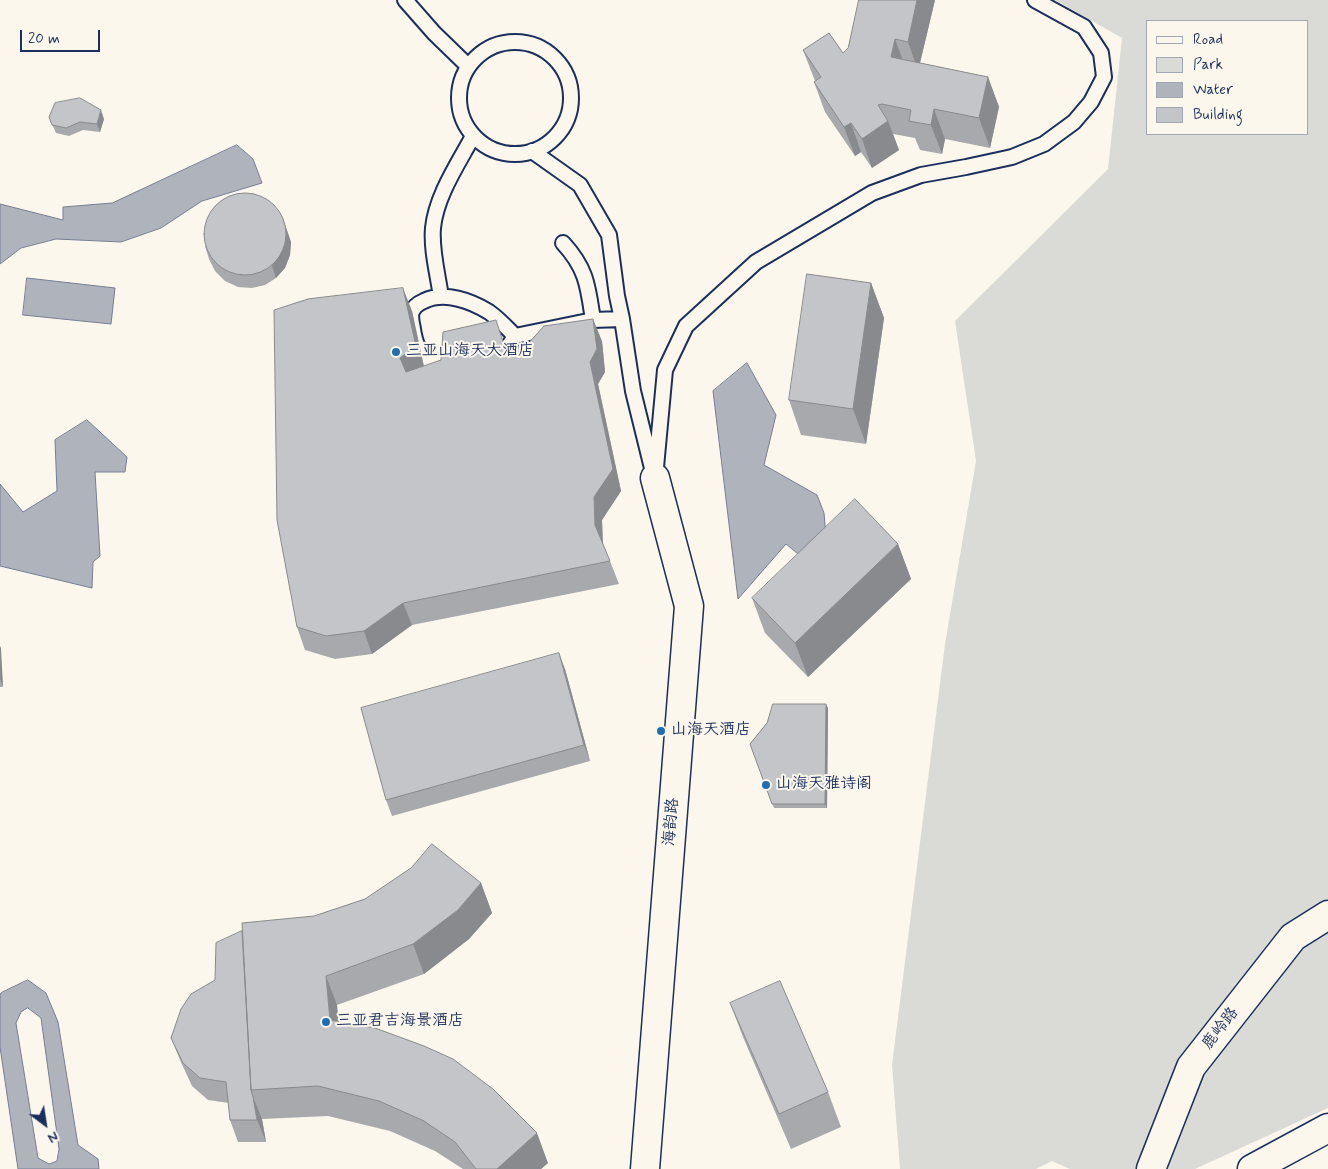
<!DOCTYPE html>
<html>
<head>
<meta charset="utf-8">
<style>
  body { margin:0 }
  #map { position:relative; width:1328px; height:1169px; overflow:hidden; background:#fbf7ec; font-family:Mynerve,sans-serif }
  canvas { display:block }
  .legend { position:absolute; left:1146px; top:20px; width:162px; height:115px; box-sizing:border-box; background:#fbf7ec; border:1px solid #a1a7b3; margin:0; padding:6px 9px; list-style:none; font-size:15px; color:#1b2f5e }
  .legend li { display:flex; align-items:center; gap:10px; height:25px }
  .legend b { width:25px; border:1px solid #a1a7b3 }
  .north { position:absolute; left:20px; top:1099px; width:50px; height:50px; -webkit-text-stroke:4px #fbf7ec; paint-order:stroke; rotate:149deg; font-size:14px; font-weight:700; line-height:20px; text-align:center; color:#1b2f5e }
  .north::after { content:''; display:block; margin:auto; width:18px; height:22px; background:#1b2f5e; clip-path:polygon(50% 0,100% 100%,50% 72%,0 100%) }
  .scale { position:absolute; left:20px; top:30px; width:80px; height:22px; box-sizing:border-box; border:2px solid #1b2f5e; border-top:0; padding-left:6px; font-size:15px; line-height:18px; white-space:nowrap; color:#1b2f5e; -webkit-text-stroke:4px #fbf7ec; paint-order:stroke }
</style>
</head>
<body>
<div id="map">
<canvas width="1328" height="1169"></canvas>
<ul class="legend">
<li><b style="height:6px;background:#fbf7ec"></b>Road</li>
<li><b style="height:14px;background:#dadad7"></b>Park</li>
<li><b style="height:14px;background:#afb3bb"></b>Water</li>
<li><b style="height:14px;background:#c3c5c9"></b>Building</li>
</ul>
<div class="north">N</div>
<div class="scale">20 m</div>
</div>
<script>
const c = document.querySelector('canvas').getContext('2d');
c.lineJoin = 'round';
function paint(path, color) {
  c.fillStyle = color;
  c.fill(path, 'evenodd');
}
function trace(path, color, width, dash) {
  c.strokeStyle = color;
  c.lineWidth = width;
  c.lineCap = dash ? 'butt' : 'round';
  c.setLineDash(dash || []);
  c.stroke(path);
}
function drawText(font, color, halo, rows, align = 'center') {
  c.font = font + ' Mynerve,"LXGW WenKai TC",sans-serif';
  c.lineWidth = 4;
  c.setLineDash([]);
  c.textBaseline = 'middle';
  c.strokeStyle = halo;
  c.fillStyle = color;
  for (const [text, x, y, turn = 0] of rows) {
    c.save();
    c.translate(x, y);
    c.rotate((+turn || 0) * Math.PI / 180);
    c.textAlign = isNaN(turn) ? turn : align;
    if (halo) c.strokeText(text, 0, 0);
    c.fillText(text, 0, 0);
    c.restore();
  }
}
const green = new Path2D(`
  M 1055,0 L 1328,0 L 1328,1108 L 1195,1169 L 1070,1169 L 1052,1161 L 1036,1169 L 900,1169 L 892,1065 L 945,644 L 976,461 L 955,321 L 1108,169 L 1122,38 ZM 1147,21 L 1307,21 L 1307,134 L 1147,134 Z`);
const water = new Path2D(`
  M 237,145 L 253,159 L 262,183 L 202,201 L 161,228 L 121,242 L 56,239 L 21,248 L 0,264 L 0,204 L 63,220 L 63,207 L 112,203 Z
  M 27,278 L 115,288 L 111,324 L 23,315 Z
  M 747,363 L 776,415 L 764,465 L 817,495 L 824,513 L 826,536 L 804,559 L 786,544 L 738,599 L 713,391 Z
  M 87,420 L 127,457 L 125,472 L 95,472 L 100,556 L 93,562 L 92,588 L 0,566 L 0,484 L 23,512 L 57,491 L 55,440 Z
  M 28,980 L 46,993 L 58,1022 L 78,1145 L 98,1159 L 99,1169 L 18,1169 L 0,1047 L 0,995 L 1,993 ZM 28,1008 L 41,1018 L 59,1149 L 57,1161 L 49,1164 L 38,1158 L 16,1023 L 21,1012 Z`);
const service = new Path2D(`
  M 405,0 L 434,33 L 468,66
  M459 98a56 56 0 1 1 112 0a56 56 0 1 1-112 0Z
  M 532,151 L 580,185 L 609,235 L 617,296 L 622,319 L 633,391 L 652,468
  M 563,243 C 587,269 588,287 593,320
  M 441,297 C 438,275 431,250 433,228 C 436,196 458,164 473,136
  M 506,348 L 510,344 L 515,336 L 593,320 L 622,319
  M 450,361 L 430,362 C 419,353 415,343 413,329 C 412,325 411,318 411,314 C 413,307 419,303 424,301 C 445,291 471,301 489,312 C 499,319 506,327 515,336
  M 655,478 L 665,370 L 686,326 L 756,262 L 872,193 L 921,175 L 966,167 L 1012,157 L 1044,144 L 1074,122 L 1091,102 L 1104,77 L 1101,53 L 1084,27 L 1035,0`);
const minor = new Path2D(`
  M 1252,1169 L 1328,1128`);
const tertiary = new Path2D(`
  M 645,1169 L 689,606 L 655,478`);
const primary = new Path2D(`
  M 1151,1169 L 1191,1067 L 1293,937 L 1328,915`);
const wall = new Path2D(`
  M 935,0 L 920,63 L 988,77 L 999,107 L 990,148 L 945,139 L 942,154 L 920,150 L 915,138 L 893,134 L 899,150 L 872,168 L 861,152 L 855,156 L 825,112 L 814,82 L 815,81 L 803,50 L 843,53 Z
  M 49,117 L 104,119 L 100,132 L 83,130 L 69,136 L 56,133 Z
  M 282,216 L 291,242 L 290,255 L 285,268 L 276,278 L 265,285 L 252,288 L 238,287 L 225,281 L 215,271 L 209,259 L 205,246 Z
  M 871,283 L 884,318 L 866,444 L 801,435 L 789,400 Z
  M 412,311 L 424,366 L 507,351 L 602,341 L 605,372 L 598,384 L 621,491 L 602,520 L 603,544 L 610,561 L 619,584 L 412,625 L 372,654 L 335,659 L 305,650 L 297,627 Z
  M 898,544 L 911,579 L 808,677 L 765,633 L 752,598 Z
  M 0,646 L 3,687 L 0,687 Z
  M 565,669 L 590,761 L 392,816 L 386,800 Z
  M 828,708 L 827,808 L 774,808 L 750,744 L 767,723 Z
  M 481,883 L 492,913 L 469,939 L 424,974 L 337,1005 L 338,1022 L 548,1163 L 541,1169 L 463,1169 L 435,1151 L 390,1131 L 328,1116 L 262,1119 L 266,1142 L 238,1142 L 230,1120 L 229,1103 L 208,1100 L 192,1086 L 180,1060 L 171,1038 L 215,980 L 314,916 Z
  M 730,1003 L 828,1092 L 841,1127 L 791,1149 L 743,1037 Z`);
const shadedWall = new Path2D(`
  M 917,0 L 935,0 L 918,71 L 908,42 Z
  M 895,39 L 906,69 L 891,57 Z
  M 988,77 L 999,107 L 990,148 L 979,118 Z
  M 934,109 L 945,139 L 942,154 L 931,125 Z
  M 101,110 L 104,119 L 100,132 L 97,124 Z
  M 888,121 L 899,150 L 872,168 L 862,139 Z
  M 851,123 L 861,152 L 855,156 L 844,127 Z
  M 282,216 L 291,242 L 290,255 L 285,268 L 276,278 L 272,266 Z
  M 871,283 L 884,318 L 866,444 L 853,409 Z
  M 403,288 L 412,311 L 424,368 L 409,380 L 400,358 Z
  M 593,319 L 602,341 L 605,372 L 598,384 L 621,491 L 602,520 L 603,548 L 595,525 L 590,362 Z
  M 898,544 L 911,579 L 808,677 L 795,643 Z
  M 403,603 L 412,625 L 372,654 L 364,631 Z
  M 0,646 L 1,648 L 3,687 L 0,679 Z
  M 559,653 L 565,669 L 590,761 L 584,745 Z
  M 826,704 L 828,708 L 827,808 L 825,804 Z
  M 481,883 L 492,913 L 469,939 L 424,974 L 413,944 Z
  M 326,976 L 337,1005 L 341,1050 L 330,1020 Z
  M 253,1097 L 262,1119 L 266,1142 L 257,1120 Z
  M 537,1133 L 548,1163 L 541,1169 L 497,1169 Z`);
const building = new Path2D(`
  M 859,0 L 917,0 L 908,42 L 895,39 L 891,57 L 988,77 L 979,118 L 934,109 L 931,125 L 909,121 L 911,110 L 882,104 L 878,105 L 888,121 L 862,139 L 851,123 L 844,127 L 814,82 L 821,77 L 803,50 L 829,33 L 843,53 L 848,48 Z
  M 80,98 L 101,110 L 97,124 L 80,122 L 66,128 L 52,125 L 49,117 L 55,103 Z
  M204 234a41 41 0 1 1 82 0a41 41 0 1 1-82 0Z
  M 807,274 L 871,283 L 853,409 L 789,400 Z
  M 403,288 L 416,346 L 400,358 L 406,372 L 441,360 L 443,332 L 496,320 L 506,351 L 526,346 L 544,326 L 593,319 L 597,349 L 590,362 L 613,469 L 594,497 L 595,525 L 610,561 L 403,603 L 364,631 L 326,636 L 297,627 L 277,520 L 274,310 L 308,299 Z
  M 855,499 L 898,544 L 795,643 L 752,598 Z
  M 559,653 L 584,745 L 386,800 L 361,708 Z
  M 773,704 L 826,704 L 825,804 L 772,804 L 750,744 L 767,723 Z
  M 432,844 L 481,883 L 458,910 L 413,944 L 326,976 L 330,1020 L 375,1028 L 424,1046 L 453,1059 L 493,1089 L 537,1133 L 497,1169 L 476,1169 L 455,1142 L 424,1121 L 379,1101 L 318,1086 L 251,1090 L 242,923 L 314,916 L 365,899 L 411,868 Z
  M 242,931 L 251,1090 L 253,1097 L 257,1120 L 230,1120 L 226,1082 L 200,1078 L 183,1063 L 171,1038 L 181,1009 L 191,994 L 215,980 L 216,943 Z
  M 780,981 L 828,1092 L 779,1114 L 730,1003 Z`);
const markers = [
  [396,352,5,"#1f6fb2"],
  [661,731,5,"#1f6fb2"],
  [766,785,5,"#1f6fb2"],
  [326,1022,5,"#1f6fb2"]
];
const poiNames = [
  ["三亚山海天大酒店",406,352],
  ["山海天酒店",671,731],
  ["山海天雅诗阁",776,785],
  ["三亚君吉海景酒店",336,1022]
];
const streetNames = [
  ["海韵路",672,822,-85],
  ["鹿岭路",1221,1029,-52]
];
paint(green, '#dadad7');
paint(water, '#afb3bb');
trace(water, '#747e96', 1);
trace(service, '#1b2f5e', 18);
trace(minor, '#1b2f5e', 31);
trace(tertiary, '#1b2f5e', 31);
trace(primary, '#1b2f5e', 31);
trace(service, '#fbf7ec', 14);
trace(minor, '#fbf7ec', 28);
trace(tertiary, '#fbf7ec', 28);
trace(primary, '#fbf7ec', 28);
paint(wall, '#a8a9ad');
paint(shadedWall, '#888a8d');
paint(building, '#c3c5c9');
trace(building, '#888a8d', 1);
for (const [x, y, r, color] of markers) {
  const dot = new Path2D();
  dot.arc(x, y, r, 0, 2 * Math.PI);
  c.fillStyle = color;
  c.fill(dot);
  trace(dot, '#fbf7ec', 2);
}
drawText('16px', '#1b2f5e', '#fbf7ec', poiNames, 'left');
drawText('16px', '#1b2f5e', '#fbf7ec', streetNames);
</script>
</body>
</html>
